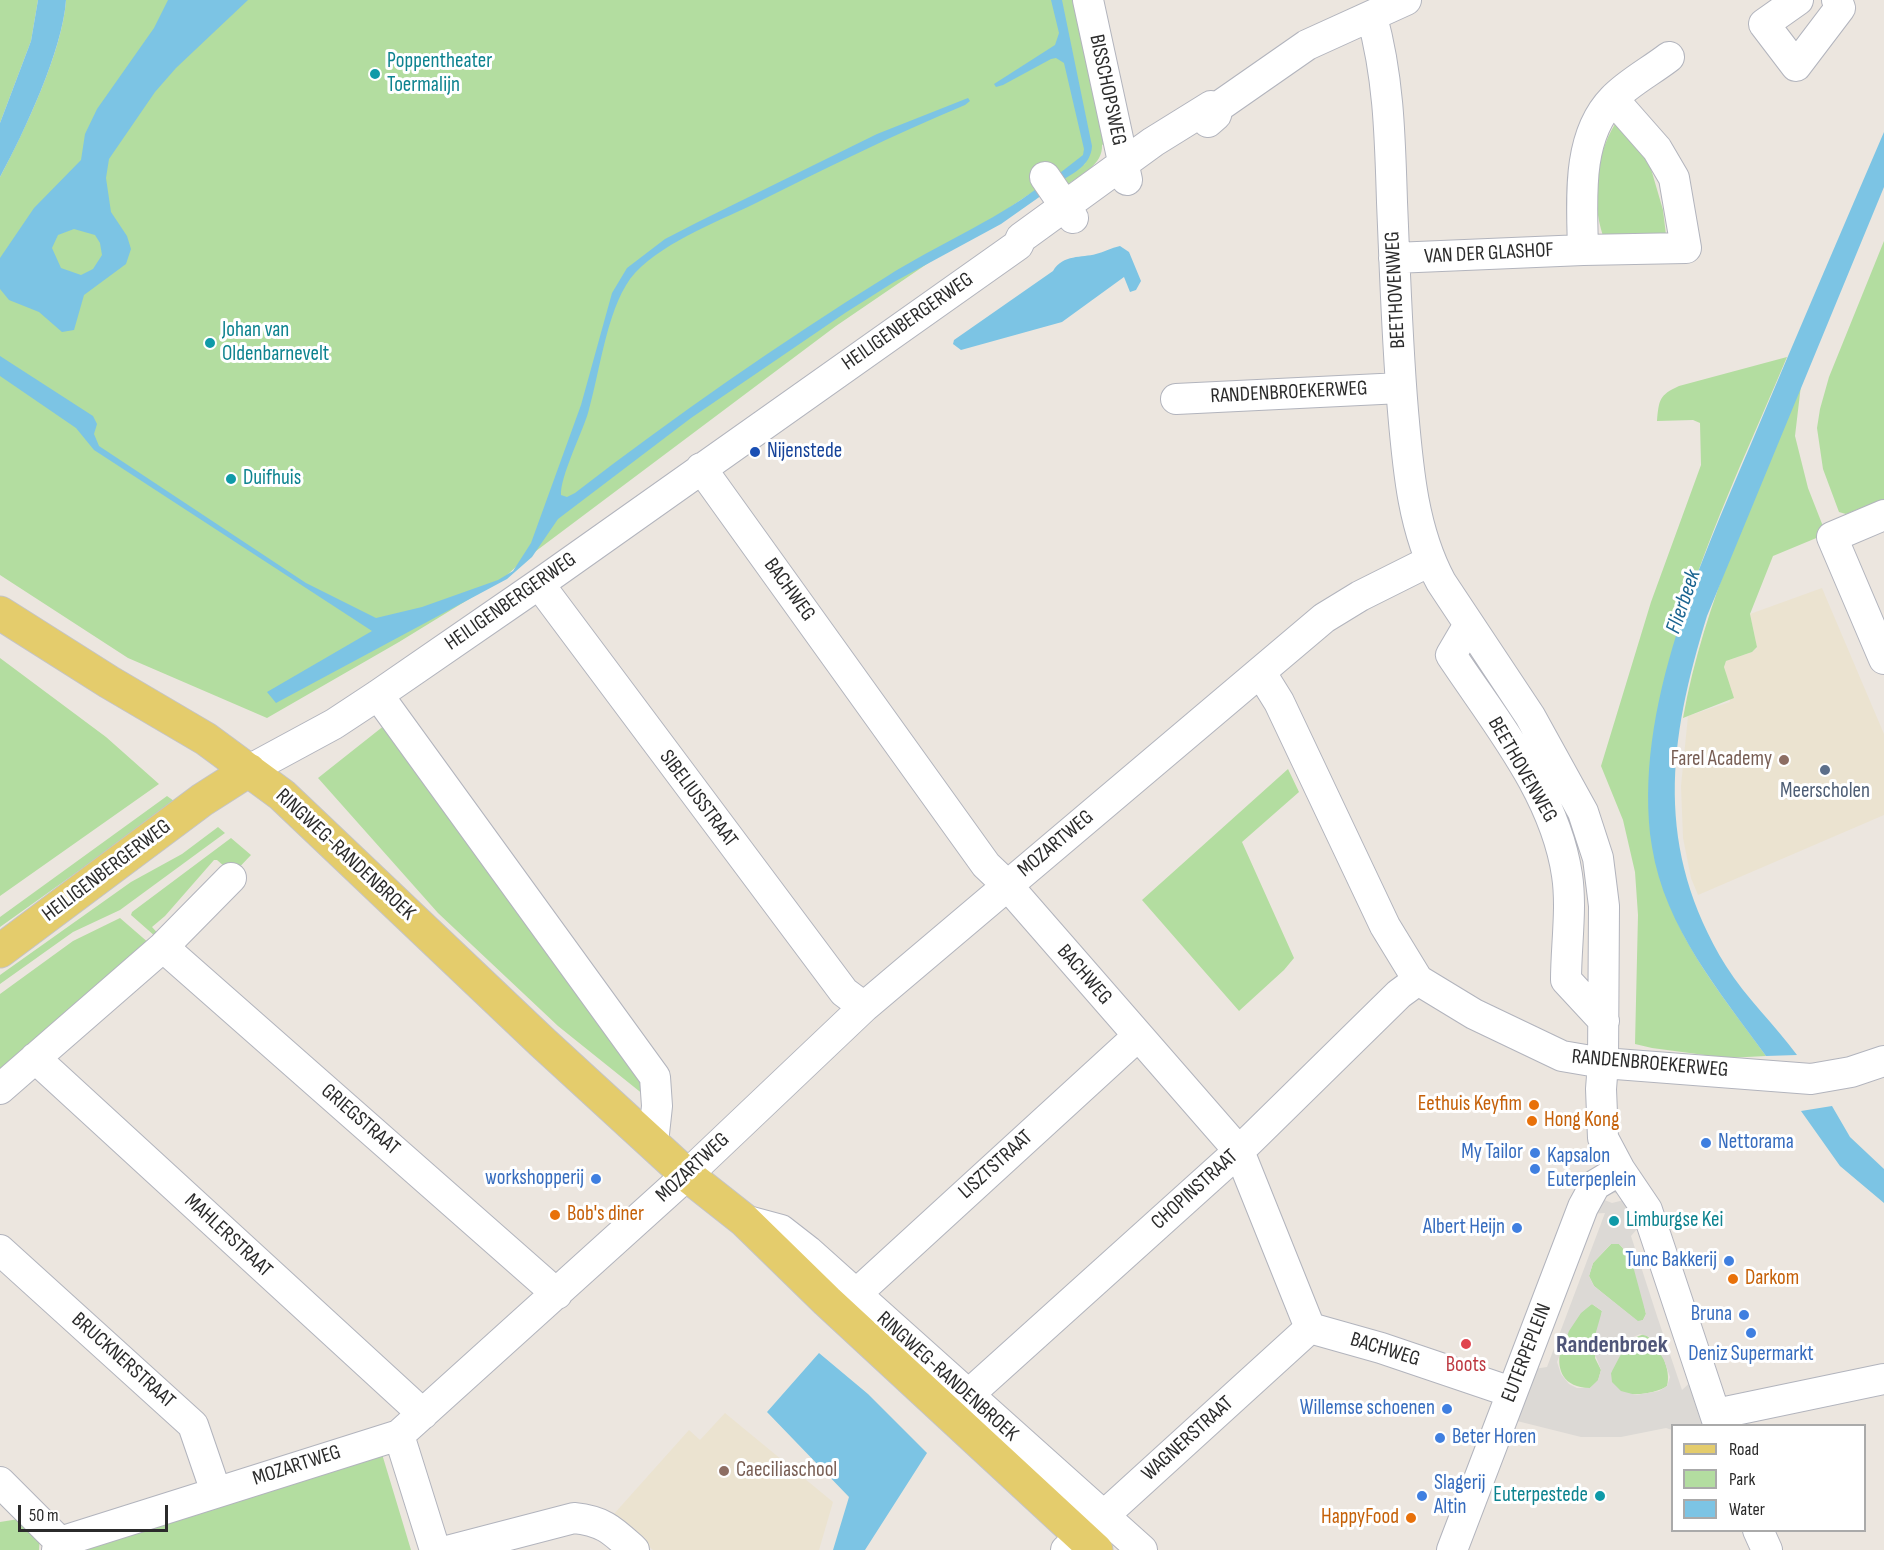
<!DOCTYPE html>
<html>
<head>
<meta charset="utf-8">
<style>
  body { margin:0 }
  #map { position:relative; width:1884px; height:1550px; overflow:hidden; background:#ece6df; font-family:"Sofia Sans Condensed",sans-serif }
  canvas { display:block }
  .legend { position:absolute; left:1671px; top:1424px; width:195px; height:108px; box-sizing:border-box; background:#fff; border:2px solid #aaa; margin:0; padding:8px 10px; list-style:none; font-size:18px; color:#2b2b2b }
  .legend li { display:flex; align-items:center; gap:12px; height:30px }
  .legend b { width:30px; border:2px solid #aaa }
  .scale { position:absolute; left:18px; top:1505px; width:150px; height:27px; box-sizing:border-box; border:3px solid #2b2b2b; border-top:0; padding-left:8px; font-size:18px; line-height:21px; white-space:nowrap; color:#2b2b2b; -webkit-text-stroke:4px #fff; paint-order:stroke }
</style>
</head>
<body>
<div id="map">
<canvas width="1884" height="1550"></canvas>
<ul class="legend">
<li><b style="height:8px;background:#e4cc6c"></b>Road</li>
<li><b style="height:16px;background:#b3dda0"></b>Park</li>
<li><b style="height:16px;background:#7cc4e4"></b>Water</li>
</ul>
<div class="scale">50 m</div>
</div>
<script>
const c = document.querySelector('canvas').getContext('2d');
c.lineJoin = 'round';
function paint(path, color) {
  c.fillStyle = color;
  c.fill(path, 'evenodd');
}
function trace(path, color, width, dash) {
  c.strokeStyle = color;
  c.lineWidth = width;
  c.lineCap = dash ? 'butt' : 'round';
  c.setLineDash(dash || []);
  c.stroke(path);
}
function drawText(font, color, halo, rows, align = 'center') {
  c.font = font + ' "Sofia Sans Condensed",sans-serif';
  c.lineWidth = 6;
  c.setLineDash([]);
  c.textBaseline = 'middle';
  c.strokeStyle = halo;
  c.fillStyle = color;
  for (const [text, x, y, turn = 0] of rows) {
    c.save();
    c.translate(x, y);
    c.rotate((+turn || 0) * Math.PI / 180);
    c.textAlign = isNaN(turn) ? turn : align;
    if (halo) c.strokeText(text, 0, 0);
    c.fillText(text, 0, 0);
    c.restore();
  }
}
const education = new Path2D(`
  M 1822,588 L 1884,734 L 1884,815 L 1698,895 L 1691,878 L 1683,838 L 1681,786 L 1688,716 L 1730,702 L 1724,667 L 1726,661 L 1752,652 L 1757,648 L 1750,614 Z
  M 725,1413 L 833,1502 L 819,1550 L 653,1550 L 613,1515 L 689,1430 L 700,1440 Z`);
const green = new Path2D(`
  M 0,0 L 38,0 L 31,41 L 0,123 Z
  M 66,0 L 1082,0 L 1115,136 L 1102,145 C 1103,165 1081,174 1067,185 L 1059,182 L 1086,163 L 1028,195 L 836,326 L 520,563 L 505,577 L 399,642 L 267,718 L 128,658 L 0,575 L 0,177 C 24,132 63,50 66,0 Z
  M 1615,124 L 1649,162 L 1663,210 L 1666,235 L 1603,236 C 1591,199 1595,157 1615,124 Z
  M 1884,241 L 1884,499 L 1846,514 L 1839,512 L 1823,469 L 1817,428 L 1820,409 L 1829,377 Z
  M 1787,357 C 1724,508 1612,725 1665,891 C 1685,953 1729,1004 1766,1056 L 1727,1058 L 1652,1048 L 1635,1044 L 1638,915 L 1635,872 L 1623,820 L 1601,766 L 1651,602 L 1701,465 L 1700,423 L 1693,420 L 1657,421 C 1659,400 1659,395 1679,386 Z
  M 1801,385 L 1795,436 L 1808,488 L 1826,534 L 1773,556 L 1750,614 L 1757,647 L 1752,652 L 1726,661 L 1724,667 L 1734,698 L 1683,718 C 1704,601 1756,494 1801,385 Z
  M 0,658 L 106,737 L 159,784 L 0,896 Z
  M 390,721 L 635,1058 L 649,1099 L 558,1026 L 438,913 L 318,778 Z
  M 1288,769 L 1299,792 L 1242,842 L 1294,958 L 1284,970 L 1239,1011 L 1142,900 Z
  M 167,796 L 174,801 L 157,815 L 0,927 L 0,917 Z
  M 218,827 L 225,833 L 120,910 L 73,932 L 0,984 L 0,975 L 131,882 L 182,854 Z
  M 231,838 L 251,855 L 233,874 L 217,860 L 214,860 L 165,916 L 152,927 L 162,938 L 156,937 L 131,915 L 132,912 Z
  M 120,918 L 150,944 L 0,1078 L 0,994 L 73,941 Z
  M 1611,1244 L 1619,1244 C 1636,1261 1642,1291 1646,1314 L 1643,1320 L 1638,1322 L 1594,1286 L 1589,1276 L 1593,1263 Z
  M 1592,1304 L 1602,1311 L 1595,1358 L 1601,1370 L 1598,1381 L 1590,1388 C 1537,1387 1563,1319 1592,1304 Z
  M 1644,1334 C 1659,1342 1672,1370 1667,1386 C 1653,1396 1606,1402 1611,1373 C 1613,1362 1624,1350 1629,1340 Z
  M 382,1454 L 411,1550 L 77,1550 Z
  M 25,1518 L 40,1533 L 39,1550 L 0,1550 L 0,1522 Z`);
const plaza = new Path2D(`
  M 1614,1189 L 1629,1193 L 1639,1203 L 1645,1220 L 1631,1236 L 1657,1316 L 1682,1390 L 1696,1377 L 1713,1425 L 1672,1426 L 1672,1430 L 1666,1428 L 1621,1437 L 1581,1437 L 1509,1419 L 1527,1370 L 1547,1367 L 1605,1213 L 1586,1214 L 1598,1194 ZM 1614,1193 L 1621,1194 L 1628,1199 L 1612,1203 L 1602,1199 ZM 1611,1244 L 1619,1244 L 1624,1249 L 1633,1266 L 1646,1314 L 1643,1320 L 1638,1321 L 1594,1286 L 1589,1276 L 1593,1263 ZM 1592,1304 L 1602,1311 L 1592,1346 L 1601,1370 L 1598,1380 L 1590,1388 L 1577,1388 L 1569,1384 L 1561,1374 L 1557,1362 L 1569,1331 L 1581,1313 ZM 1640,1334 L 1650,1337 L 1664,1360 L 1670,1377 L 1667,1386 L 1659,1391 L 1636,1395 L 1621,1391 L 1612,1382 L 1611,1373 L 1629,1339 Z`);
const water = new Path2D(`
  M 38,0 L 66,0 C 63,49 24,133 0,177 L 0,123 L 31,41 Z
  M 168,0 L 248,0 L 176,68 L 155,92 L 109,159 L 106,178 L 111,212 L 127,236 L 131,249 L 126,264 L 84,295 L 74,330 L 62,332 L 39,312 L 9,300 L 0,289 L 0,258 L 34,208 L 81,160 L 85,134 L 97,109 L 154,28 ZM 74,229 L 95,235 L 100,243 L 102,255 L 93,269 L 81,275 L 61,268 L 52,248 L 58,235 Z
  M 1051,0 L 1062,0 L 1092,146 C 1091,165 1074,173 1059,182 L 1056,176 L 1083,155 L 1084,149 L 1064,63 L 1056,58 L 1051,59 L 1003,85 L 996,87 L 994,84 L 1055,45 L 1059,33 Z
  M 968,98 L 970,101 L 965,105 C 893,135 824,169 754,204 C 717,222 656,245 630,279 C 606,313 600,372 588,413 C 582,433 560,477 561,495 L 567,497 L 575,493 C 675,416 778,344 886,277 C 936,245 991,223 1039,187 L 1045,193 L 1001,224 L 894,282 L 845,313 L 691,418 L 558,519 L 532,557 L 507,579 L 276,703 L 267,692 L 372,631 L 94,450 L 76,428 L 0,376 L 0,356 L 93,416 L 97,424 L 94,434 L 99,446 L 306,583 L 376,618 L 422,607 L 498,580 L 513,571 L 531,543 L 581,405 L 612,293 L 627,268 L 665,239 L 698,222 L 877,134 Z
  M 1884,132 L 1884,187 L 1707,616 C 1668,742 1654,848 1726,966 C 1746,998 1775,1025 1797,1055 L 1766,1056 C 1720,992 1665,928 1652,847 C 1631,709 1704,556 1756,432 C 1798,332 1841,232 1884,132 Z
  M 1120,246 L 1129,252 L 1141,281 L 1136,290 L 1130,292 L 1124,277 L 1062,322 L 961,350 L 953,344 L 954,340 L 1053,271 C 1063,254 1082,258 1096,254 C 1104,252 1111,248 1120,246 Z
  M 1832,1106 L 1850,1137 L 1884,1169 L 1884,1203 L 1840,1166 L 1801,1111 Z
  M 819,1353 L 868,1394 L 927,1453 L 865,1550 L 833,1550 L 849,1497 L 767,1412 Z`);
const minor = new Path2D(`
  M 1088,0 L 1127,180
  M 1798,0 L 1764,24 L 1796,66 L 1840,8 L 1837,0
  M 1372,17 C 1389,78 1390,139 1392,202 C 1395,272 1397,341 1403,411 C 1408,469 1413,530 1441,582 L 1530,716 L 1583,812 L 1598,858 L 1604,906 L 1603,1063 L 1601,1089 L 1603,1138 L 1620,1170 L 1647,1210 L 1719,1426
  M 1208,122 L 1216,115 L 1218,107 L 1307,45 L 1406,0
  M 1045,177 L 1073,218
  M 1583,250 L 1686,248 L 1674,178 L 1657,149 L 1613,99
  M 1394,258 L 1583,250 C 1582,201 1576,137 1613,99 C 1628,83 1651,71 1669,57
  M 1176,399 L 1401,388
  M 701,468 L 986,865 L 1007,885 L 1239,1151 L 1310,1328 L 1381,1348 L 1511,1392
  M 1884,515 L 1832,537 L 1884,659
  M 539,584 L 844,992 L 864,1007
  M 1468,626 L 1451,655 C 1496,723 1555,793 1567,875 C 1572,908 1566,946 1566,980 L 1604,1021
  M 1261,673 L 1279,702 L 1385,926 L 1418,980 L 1474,1014 L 1562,1056 L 1603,1063 L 1811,1079 L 1851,1072 L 1884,1061
  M 378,695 L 655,1077 L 657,1106 L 653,1143
  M 249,770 L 334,724 L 378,695 L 539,584 L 1018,245 L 1021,238 L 1153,142 L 1211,106 L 1218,107
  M 163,947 L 557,1294
  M 35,1058 L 423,1414
  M 0,1089 L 163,947 L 231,878
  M 744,1220 L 781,1230 L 808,1251 L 1142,1550
  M 0,1250 L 193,1425 L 216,1492
  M 855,1295 L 1138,1036
  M 967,1396 L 1239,1151 L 1399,994 L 1418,980
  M 1716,1414 L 1884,1379
  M 399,1435 L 435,1550
  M 0,1482 L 60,1542 L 57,1550
  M 1758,1530 L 1767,1550
  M 60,1542 L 399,1435 L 687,1175 L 864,1007 L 1324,618 L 1360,596 L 1430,561
  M 451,1550 L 574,1518 C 604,1521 613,1531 634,1550
  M 1066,1550 L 1310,1328
  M 1452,1550 L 1583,1207 L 1595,1185 L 1620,1170`);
const major = new Path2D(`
  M 0,613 L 109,682 L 206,739 L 282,795 L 542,1042 L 687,1175 L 744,1220 L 827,1301 L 1096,1550
  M 0,951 L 202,800 L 249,770`);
const markers = [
  [375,74,6,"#0f9aa8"],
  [210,343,6,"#0f9aa8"],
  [755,452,6,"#1a4fb4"],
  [231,479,6,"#0f9aa8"],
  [1784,760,6,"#8d6e63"],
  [1825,770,6,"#5c6f8a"],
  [1534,1105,6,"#e8710a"],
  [1532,1121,6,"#e8710a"],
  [1706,1143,6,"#3f7fe0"],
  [1535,1153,6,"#3f7fe0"],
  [1535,1169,6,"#3f7fe0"],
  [596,1179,6,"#3f7fe0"],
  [555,1215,6,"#e8710a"],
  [1614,1221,6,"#0f9aa8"],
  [1517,1228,6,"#3f7fe0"],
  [1729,1261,6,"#3f7fe0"],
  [1733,1279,6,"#e8710a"],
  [1744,1315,6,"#3f7fe0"],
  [1751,1333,6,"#3f7fe0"],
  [1466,1344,6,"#e0444e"],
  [1447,1409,6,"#3f7fe0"],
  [1440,1438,6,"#3f7fe0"],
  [724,1471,6,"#8d6e63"],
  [1422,1496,6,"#3f7fe0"],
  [1600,1496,6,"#0f9aa8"],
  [1411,1518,6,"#e8710a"]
];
const cultureNames = [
  ["Poppentheater",387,62],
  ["Toermalijn",387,86],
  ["Johan van",222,331],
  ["Oldenbarnevelt",222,355],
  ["Duifhuis",243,479],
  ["Limburgse Kei",1626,1221],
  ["Euterpestede",1588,1496,"right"]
];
const streetNames = [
  ["BISSCHOPSWEG",1107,90,78],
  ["VAN DER GLASHOF",1489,254,-3],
  ["BEETHOVENWEG",1396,290,-93],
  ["HEILIGENBERGERWEG",908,322,-35],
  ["RANDENBROEKERWEG",1289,393,-3],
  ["BACHWEG",789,590,54],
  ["HEILIGENBERGERWEG",511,602,-35],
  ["BEETHOVENWEG",1522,770,60],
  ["SIBELIUSSTRAAT",698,799,53],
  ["MOZARTWEG",1056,844,-40],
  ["RINGWEG-RANDENBROEK",345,855,43],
  ["HEILIGENBERGERWEG",107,871,-37],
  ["BACHWEG",1084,975,49],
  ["RANDENBROEKERWEG",1650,1064,5],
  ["GRIEGSTRAAT",360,1120,41],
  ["LISZTSTRAAT",996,1165,-42],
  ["MOZARTWEG",693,1168,-43],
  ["CHOPINSTRAAT",1195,1190,-42],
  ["MAHLERSTRAAT",228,1236,43],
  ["BACHWEG",1385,1350,17],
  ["EUTERPEPLEIN",1527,1353,-69],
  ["BRUCKNERSTRAAT",123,1361,42],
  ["RINGWEG-RANDENBROEK",947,1377,42],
  ["WAGNERSTRAAT",1188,1439,-42],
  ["MOZARTWEG",297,1466,-18]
];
const transitNames = [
  ["Nijenstede",767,452]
];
const educationNames = [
  ["Farel Academy",1772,760],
  ["Caeciliaschool",736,1471,"left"]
];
const serviceNames = [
  ["Meerscholen",1825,792]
];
const foodNames = [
  ["Eethuis Keyfim",1522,1105,"right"],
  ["Hong Kong",1544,1121],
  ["Bob's diner",567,1215],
  ["Darkom",1745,1279],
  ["HappyFood",1399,1518,"right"]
];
const shopNames = [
  ["Nettorama",1718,1143,"left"],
  ["My Tailor",1523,1153],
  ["Kapsalon",1547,1157,"left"],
  ["Euterpeplein",1547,1181,"left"],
  ["workshopperij",584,1179],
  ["Albert Heijn",1505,1228],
  ["Tunc Bakkerij",1717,1261],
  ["Bruna",1732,1315],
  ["Deniz Supermarkt",1751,1355,"center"],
  ["Willemse schoenen",1435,1409],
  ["Beter Horen",1452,1438,"left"],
  ["Slagerij",1434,1484,"left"],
  ["Altin",1434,1508,"left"]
];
const healthNames = [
  ["Boots",1466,1366]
];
const waterNames = [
  ["Flierbeek",1684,602,-71]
];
const quarterNames = [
  ["Randenbroek",1612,1346]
];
paint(education, '#ebe3d0');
paint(green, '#b3dda0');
paint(plaza, '#dcd9d5');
paint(water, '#7cc4e4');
trace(minor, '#b2b4bd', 32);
trace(major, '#c4c4c4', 35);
trace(minor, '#fff', 30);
trace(major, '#e4cc6c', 33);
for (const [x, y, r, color] of markers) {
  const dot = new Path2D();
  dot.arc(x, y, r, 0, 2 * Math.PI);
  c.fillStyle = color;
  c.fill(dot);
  trace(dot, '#fff', 2);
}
drawText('21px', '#0d838f', '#fff', cultureNames, 'left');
drawText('21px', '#2b2b2b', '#fff', streetNames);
drawText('21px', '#164399', '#fff', transitNames, 'left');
drawText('21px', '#785e54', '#fff', educationNames, 'right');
drawText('21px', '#4e5e75', '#fff', serviceNames);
drawText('21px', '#c56008', '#fff', foodNames, 'left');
drawText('21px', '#366cbe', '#fff', shopNames, 'right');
drawText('21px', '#be3a42', '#fff', healthNames);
drawText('italic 22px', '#1a6490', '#fff', waterNames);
drawText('bold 24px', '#4f5578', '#fff', quarterNames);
</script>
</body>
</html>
